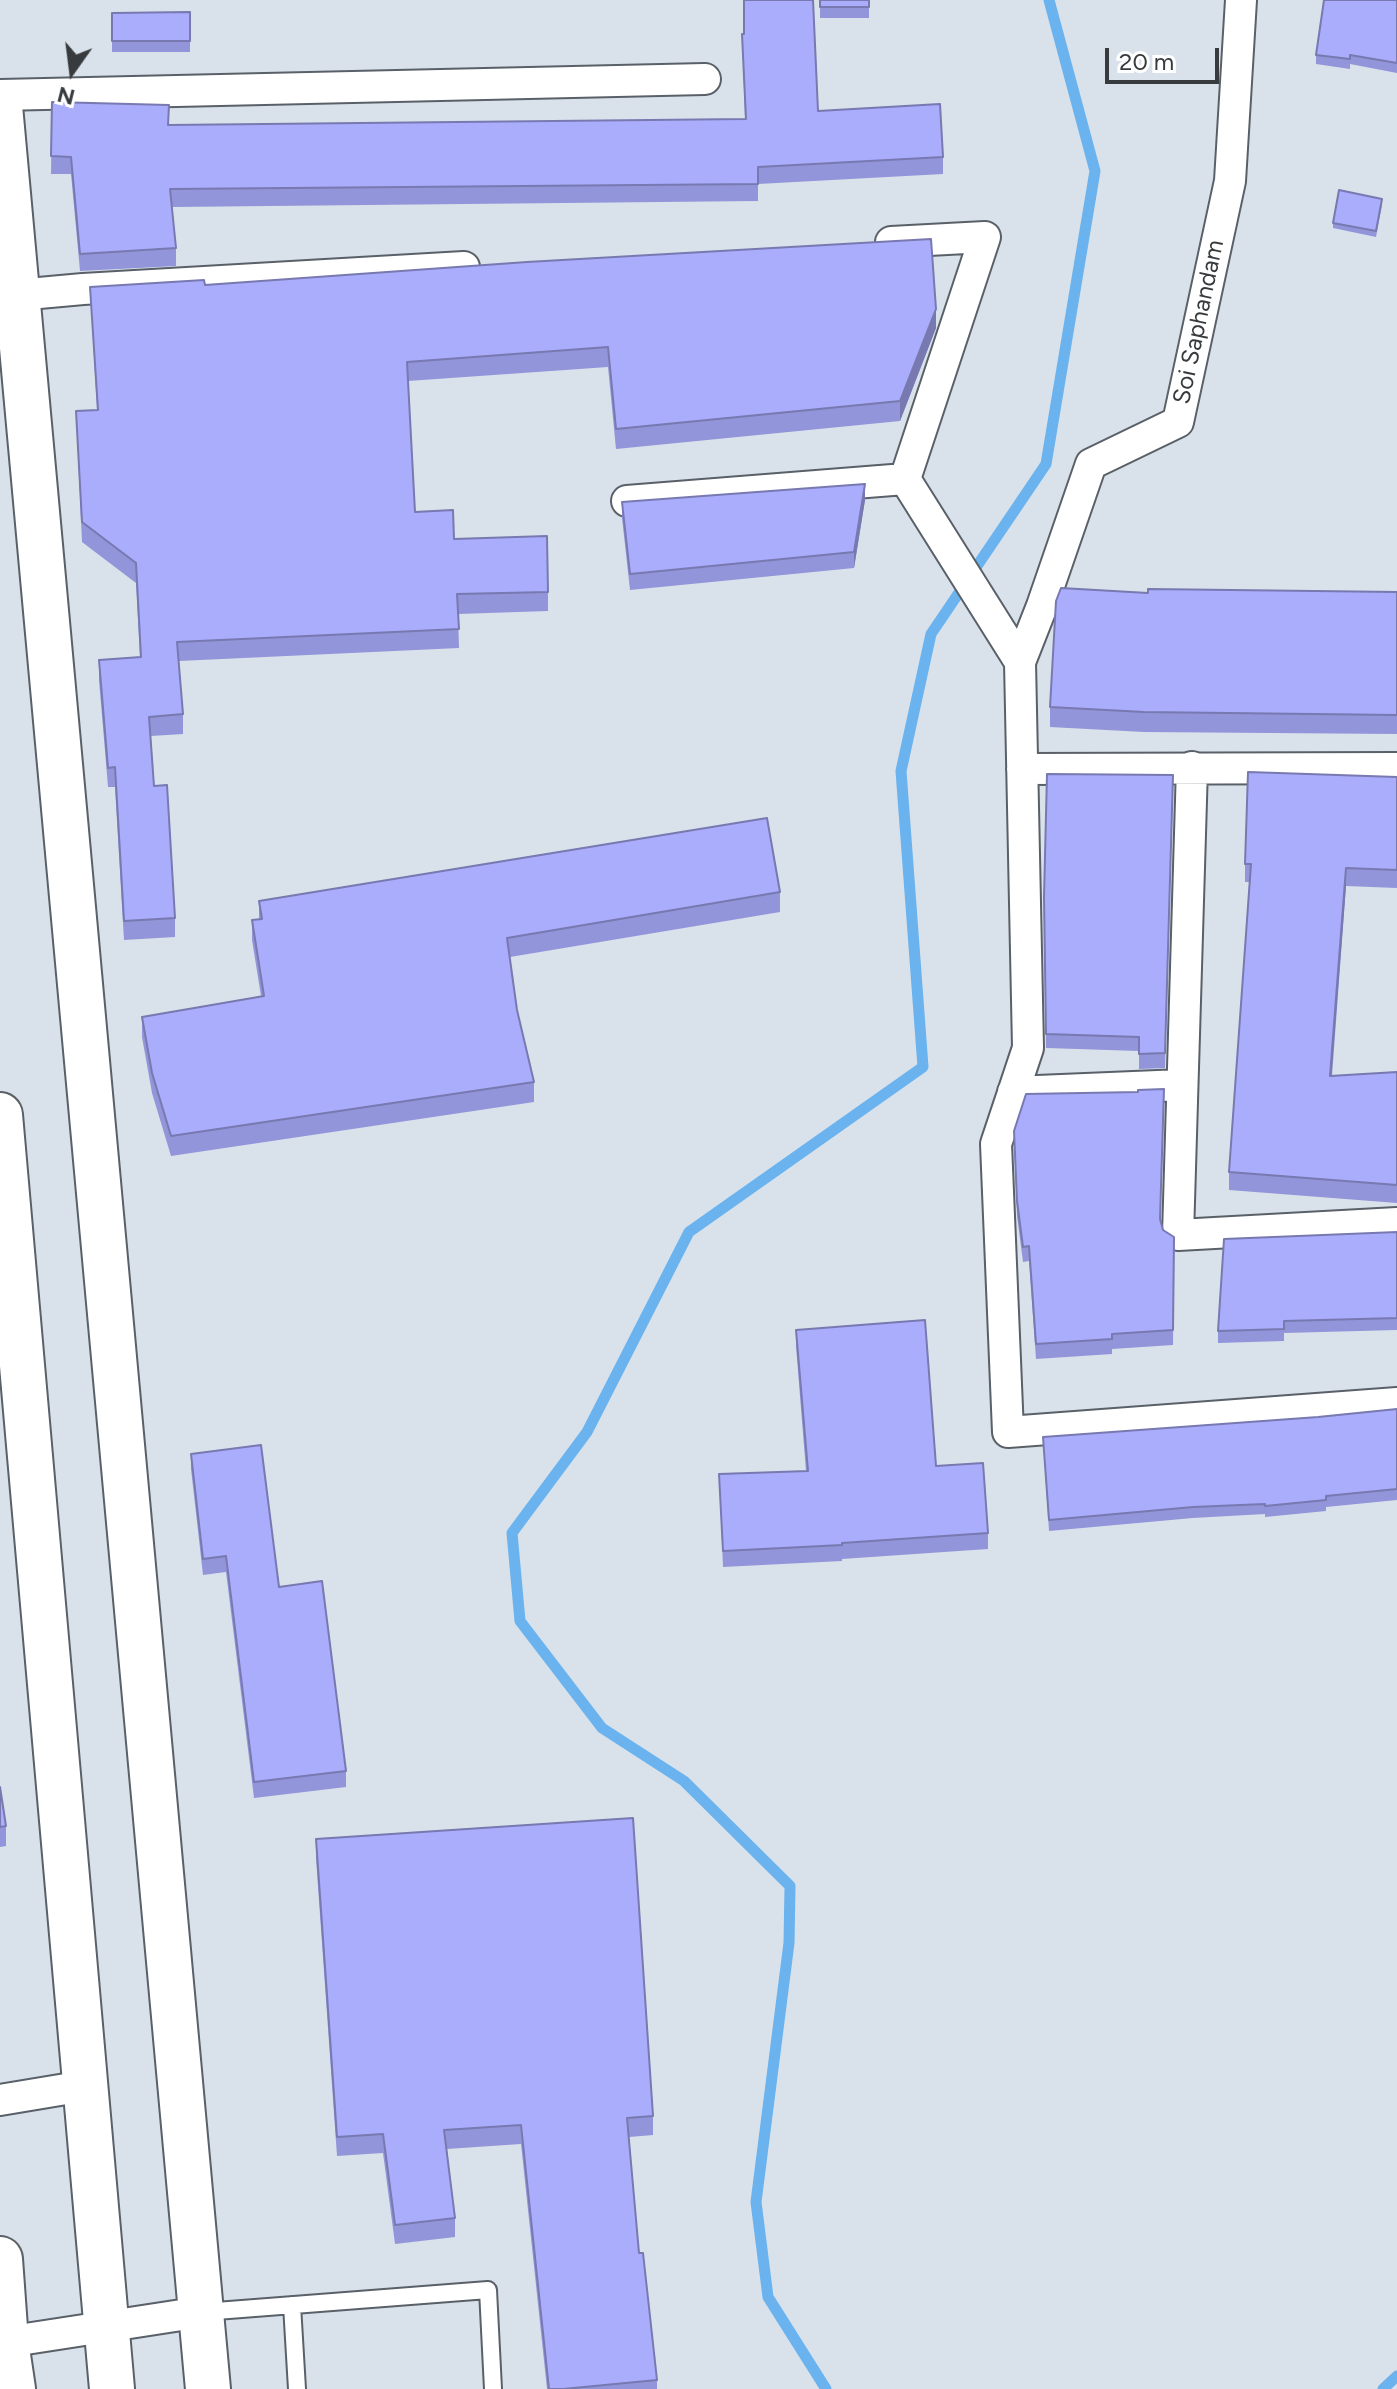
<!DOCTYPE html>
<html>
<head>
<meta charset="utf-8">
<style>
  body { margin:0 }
  #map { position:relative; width:1397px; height:2389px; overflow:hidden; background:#d9e2eb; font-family:Figtree,sans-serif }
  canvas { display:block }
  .north { position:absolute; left:32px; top:32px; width:80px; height:80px; -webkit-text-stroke:6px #fff; paint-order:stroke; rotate:194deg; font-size:22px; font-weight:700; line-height:32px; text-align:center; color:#373b3e }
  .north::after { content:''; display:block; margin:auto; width:28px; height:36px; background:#373b3e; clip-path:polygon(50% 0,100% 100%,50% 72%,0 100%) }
  .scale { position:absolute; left:1105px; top:48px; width:114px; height:36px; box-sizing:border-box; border:4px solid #373b3e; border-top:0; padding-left:10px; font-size:24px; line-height:28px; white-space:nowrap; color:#373b3e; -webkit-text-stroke:6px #fff; paint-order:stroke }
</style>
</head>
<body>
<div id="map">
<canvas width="1397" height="2389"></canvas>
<div class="north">N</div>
<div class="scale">20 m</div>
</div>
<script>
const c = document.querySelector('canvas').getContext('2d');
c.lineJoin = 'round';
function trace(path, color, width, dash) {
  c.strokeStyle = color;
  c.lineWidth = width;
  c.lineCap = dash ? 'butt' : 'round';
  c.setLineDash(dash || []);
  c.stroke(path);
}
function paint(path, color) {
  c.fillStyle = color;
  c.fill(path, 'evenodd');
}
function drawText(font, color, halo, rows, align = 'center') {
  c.font = font + ' Figtree,sans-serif';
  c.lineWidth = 6;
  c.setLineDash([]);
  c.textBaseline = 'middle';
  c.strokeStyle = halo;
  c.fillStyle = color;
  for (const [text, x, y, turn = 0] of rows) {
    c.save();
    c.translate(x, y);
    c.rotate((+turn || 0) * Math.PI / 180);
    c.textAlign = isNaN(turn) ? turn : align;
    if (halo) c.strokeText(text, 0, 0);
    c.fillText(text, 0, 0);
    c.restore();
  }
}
const stream = new Path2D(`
  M 826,2389 L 768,2297 L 756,2202 L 789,1943 L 790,1886 L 684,1781 L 602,1728 L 520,1621 L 512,1533 L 587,1432 L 689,1232 L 923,1067 L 901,771 L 931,634 L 1046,464 L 1095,171 L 1049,0
  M 1383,2389 L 1397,2376`);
const lane = new Path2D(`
  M 292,2305 L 297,2389
  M 203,2312 L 488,2290 L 493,2389`);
const street = new Path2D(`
  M 1241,0 L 1230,181 L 1178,422 L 1091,464 L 1042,606 L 1020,662 L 1028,1048 L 996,1144 L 1008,1432 L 1397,1403
  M 0,95 L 705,79
  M 891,242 L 985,237 L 905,479
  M 17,295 L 83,289 L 464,267
  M 905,479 L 1020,662
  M 627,501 L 905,479
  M 1192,767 L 1178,1235 L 1397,1223
  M 1022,769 L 1397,768
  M 1013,1092 L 1182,1085
  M 0,2100 L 84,2086
  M 0,2343 L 201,2312`);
const secondary = new Path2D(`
  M 0,106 L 208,2389
  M 0,1115 L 112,2389
  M 0,2259 L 6,2342 L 13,2389`);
const wall = new Path2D(`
  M 820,0 L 869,0 L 869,18 L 820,18 Z
  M 1397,0 L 1397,73 L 1350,64 L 1350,69 L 1316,64 L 1316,55 Z
  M 190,12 L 190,52 L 112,52 L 112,13 Z
  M 742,34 L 818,111 L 943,157 L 943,174 L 758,184 L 758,201 L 172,207 L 176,248 L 176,266 L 80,271 L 71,174 L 51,174 L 52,102 L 169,125 L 745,119 Z
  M 1382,205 L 1376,237 L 1333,228 L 1333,223 Z
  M 205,285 L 936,328 L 900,421 L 616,449 L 608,367 L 408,381 L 415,512 L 454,539 L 548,592 L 548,611 L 458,614 L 459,648 L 179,661 L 183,714 L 183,734 L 151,736 L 154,786 L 175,918 L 175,937 L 124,940 L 115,787 L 108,787 L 99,680 L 99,660 L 140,657 L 136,583 L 82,542 L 76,411 L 97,410 L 90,287 Z
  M 865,500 L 854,568 L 630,590 L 622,518 L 622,502 Z
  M 1397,592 L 1397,734 L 1144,732 L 1050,727 L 1050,707 L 1148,593 Z
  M 1173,775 L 1165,1068 L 1139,1069 L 1139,1051 L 1046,1048 L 1044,897 Z
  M 1397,777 L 1397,888 L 1346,886 L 1332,1076 L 1397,1072 L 1397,1203 L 1229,1190 L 1229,1172 L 1250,882 L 1245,882 L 1245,864 Z
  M 780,892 L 780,912 L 510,957 L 517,1010 L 534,1082 L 534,1102 L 171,1156 L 152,1093 L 142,1037 L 142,1017 L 261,996 L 252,940 L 252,920 L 259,919 L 259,901 Z
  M 1014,1131 L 1160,1221 L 1163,1230 L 1174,1237 L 1173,1345 L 1112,1349 L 1112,1354 L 1036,1359 L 1029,1261 L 1023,1262 L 1017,1216 Z
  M 1397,1232 L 1397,1330 L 1284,1333 L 1284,1341 L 1218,1343 L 1218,1331 Z
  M 796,1330 L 936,1466 L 988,1533 L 988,1549 L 842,1559 L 842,1561 L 723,1567 L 719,1474 L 806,1471 L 796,1346 Z
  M 1397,1409 L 1397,1500 L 1326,1507 L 1326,1511 L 1265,1517 L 1265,1514 L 1193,1518 L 1049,1531 L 1043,1437 L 1318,1417 Z
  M 191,1454 L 279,1587 L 346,1771 L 346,1787 L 254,1798 L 226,1572 L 203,1575 L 191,1469 Z
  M 0,1787 L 6,1826 L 6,1846 L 0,1847 Z
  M 316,1839 L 653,2116 L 653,2135 L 629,2137 L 639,2253 L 657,2380 L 657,2389 L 547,2389 L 521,2144 L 447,2149 L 455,2218 L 455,2237 L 395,2244 L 383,2153 L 337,2156 L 316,1858 Z`);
const shadedWall = new Path2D(`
  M 936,309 L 936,328 L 900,421 L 900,401 Z
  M 865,484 L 865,500 L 854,568 L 854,552 Z
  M 1346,868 L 1346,886 L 1330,1094 L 1330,1076 Z`);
const building = new Path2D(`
  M 744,0 L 813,0 L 818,111 L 940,104 L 943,157 L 758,167 L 758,184 L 170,189 L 176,248 L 80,254 L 71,157 L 51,156 L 52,102 L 169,105 L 168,125 L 746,119 L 742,34 L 744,34 Z
  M 820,0 L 869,0 L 869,7 L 820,7 Z
  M 1324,0 L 1397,0 L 1397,63 L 1350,55 L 1350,59 L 1316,55 Z
  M 190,12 L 190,41 L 112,41 L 112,13 Z
  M 1339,190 L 1382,199 L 1376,231 L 1333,223 Z
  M 931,239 L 936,309 L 900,401 L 616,429 L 608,347 L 407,362 L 415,512 L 453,510 L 454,539 L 547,536 L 548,592 L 457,594 L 459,629 L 177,642 L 183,714 L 149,717 L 154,786 L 167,785 L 175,918 L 124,921 L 115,767 L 108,768 L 99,660 L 141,657 L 136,563 L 82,522 L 76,411 L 98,410 L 90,287 L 204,280 L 205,285 L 527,262 Z
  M 865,484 L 854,552 L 630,574 L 622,502 Z
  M 1061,588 L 1148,593 L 1148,589 L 1397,592 L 1397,715 L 1144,712 L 1050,707 L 1056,601 Z
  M 1248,772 L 1397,777 L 1397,870 L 1346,868 L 1330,1076 L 1397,1072 L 1397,1185 L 1229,1172 L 1251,864 L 1245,864 Z
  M 1047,774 L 1173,775 L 1165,1053 L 1139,1054 L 1139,1037 L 1046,1034 L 1044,897 Z
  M 767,818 L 780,892 L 507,938 L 517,1010 L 534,1082 L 171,1136 L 152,1073 L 142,1017 L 264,996 L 252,920 L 262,919 L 259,901 Z
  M 1164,1089 L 1160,1219 L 1163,1230 L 1174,1237 L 1173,1330 L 1112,1334 L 1112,1339 L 1036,1344 L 1029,1246 L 1023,1247 L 1017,1201 L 1014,1131 L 1026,1094 L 1138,1092 L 1138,1090 Z
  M 1397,1232 L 1397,1318 L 1284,1321 L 1284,1329 L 1218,1331 L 1224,1239 Z
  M 925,1320 L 936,1466 L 983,1463 L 988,1533 L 842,1543 L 842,1545 L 723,1551 L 719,1474 L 808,1471 L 796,1330 Z
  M 1397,1409 L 1397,1489 L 1326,1496 L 1326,1500 L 1265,1506 L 1265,1504 L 1193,1507 L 1049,1520 L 1043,1437 L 1318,1417 Z
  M 261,1445 L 279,1587 L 322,1581 L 346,1771 L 254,1782 L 226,1556 L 203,1559 L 191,1454 Z
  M 0,1787 L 6,1826 L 0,1827 Z
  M 633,1818 L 653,2116 L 627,2118 L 639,2253 L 643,2253 L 657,2380 L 563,2389 L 549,2389 L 521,2125 L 444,2130 L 455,2218 L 395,2225 L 383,2134 L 337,2137 L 316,1839 Z`);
const streetNames = [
  ["Soi Saphandam",1199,322,-78]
];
trace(stream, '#6ab3ee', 11);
trace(lane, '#596068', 20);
trace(street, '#596068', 34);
trace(secondary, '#596068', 48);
trace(lane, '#fff', 16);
trace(street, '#fff', 30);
trace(secondary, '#fff', 44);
paint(wall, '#9295d9');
paint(shadedWall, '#7779b0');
paint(building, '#aaadfc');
trace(building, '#7779b0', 2);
drawText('24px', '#373b3e', '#fff', streetNames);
</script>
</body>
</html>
